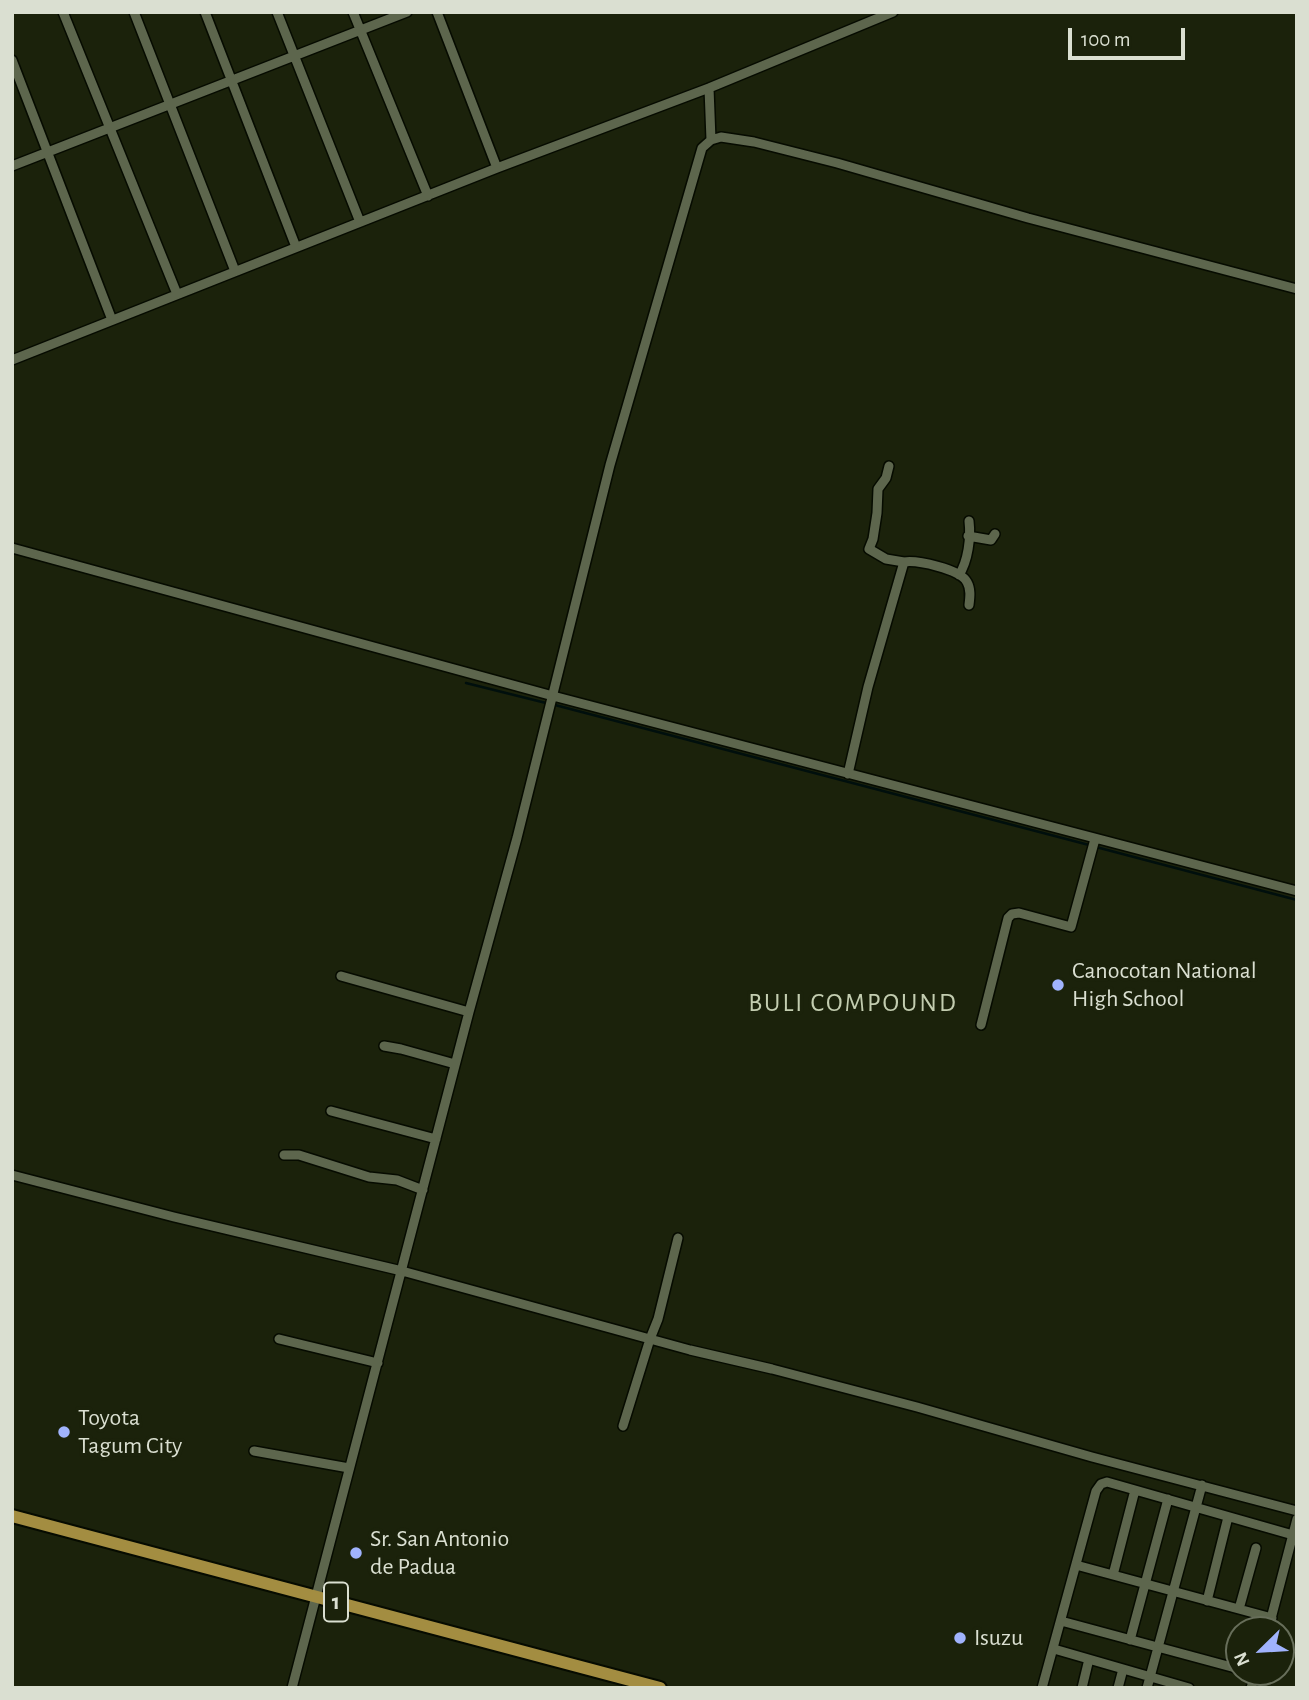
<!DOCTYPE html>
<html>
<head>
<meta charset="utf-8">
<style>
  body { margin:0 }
  #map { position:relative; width:1309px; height:1700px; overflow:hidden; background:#1b220b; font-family:"Alegreya Sans",sans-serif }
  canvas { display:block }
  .frame { position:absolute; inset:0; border:14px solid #dadfd1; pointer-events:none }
  .north { position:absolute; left:1225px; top:1616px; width:70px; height:70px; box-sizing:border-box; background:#1b220b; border:2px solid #676e5a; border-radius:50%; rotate:246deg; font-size:19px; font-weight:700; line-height:28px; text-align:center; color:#dadfd1 }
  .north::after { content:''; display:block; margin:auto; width:24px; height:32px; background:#a0b3fd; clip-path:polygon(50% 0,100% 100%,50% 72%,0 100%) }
  .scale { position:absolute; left:1068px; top:28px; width:117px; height:32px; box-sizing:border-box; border:4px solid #dadfd1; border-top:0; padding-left:9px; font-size:21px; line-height:24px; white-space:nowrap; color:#dadfd1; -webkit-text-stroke:5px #1b220b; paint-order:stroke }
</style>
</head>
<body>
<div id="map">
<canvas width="1309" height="1700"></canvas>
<div class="frame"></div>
<div class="north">N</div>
<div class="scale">100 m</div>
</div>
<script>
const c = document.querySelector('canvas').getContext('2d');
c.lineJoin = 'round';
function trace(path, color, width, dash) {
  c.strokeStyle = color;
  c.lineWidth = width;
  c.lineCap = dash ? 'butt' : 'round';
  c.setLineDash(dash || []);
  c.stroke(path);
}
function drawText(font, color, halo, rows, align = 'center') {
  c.font = font + ' "Alegreya Sans",sans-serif';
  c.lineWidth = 7;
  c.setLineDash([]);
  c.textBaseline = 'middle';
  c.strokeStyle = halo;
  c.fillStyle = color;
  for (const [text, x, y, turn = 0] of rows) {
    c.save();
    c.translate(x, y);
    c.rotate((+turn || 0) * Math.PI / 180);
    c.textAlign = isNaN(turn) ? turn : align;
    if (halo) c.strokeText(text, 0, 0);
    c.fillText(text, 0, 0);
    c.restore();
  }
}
const stream = new Path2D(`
  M 466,683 L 546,703
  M 555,705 L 1089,845
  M 1096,847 L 1297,900`);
const minor = new Path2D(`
  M 63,12 L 177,294
  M 134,12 L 235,271
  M 205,12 L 296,247
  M 277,12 L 360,222
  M 353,12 L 428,196
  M 437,12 L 497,168
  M 12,60 L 112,320
  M 709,88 L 711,140
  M 12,166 L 407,12
  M 12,360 L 497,168 L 709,88 L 893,12
  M 889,466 L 886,478 L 878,489 L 877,513 L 873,539 L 869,549 L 886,559 L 904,562
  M 968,536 L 991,540 L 995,534
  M 12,548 L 553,696 L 1297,891
  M 959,575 C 968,561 971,538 969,521
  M 848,774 L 868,687 L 904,562 C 917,560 960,569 967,582 C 971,589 970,597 969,605
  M 341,976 L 469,1012
  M 981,1025 L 1008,918 L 1012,914 L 1019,913 L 1071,927 L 1095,839
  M 384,1046 L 401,1049 L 455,1064
  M 331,1111 L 436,1139
  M 284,1155 L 299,1155 L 369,1177 L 397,1180 L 423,1190
  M 12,1175 L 174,1217 L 402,1271 L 690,1350 L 772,1369 L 917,1407 L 1092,1457 L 1297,1511
  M 279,1339 L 378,1363
  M 623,1426 L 650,1339 L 658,1319 L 678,1238
  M 254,1451 L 349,1468
  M 1076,1565 L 1272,1618
  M 1113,1575 L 1135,1490
  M 1207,1601 L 1228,1517
  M 1239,1609 L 1256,1548
  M 1061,1621 L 1239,1669
  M 1268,1630 L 1297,1519
  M 1130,1640 L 1168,1499
  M 1054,1649 L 1189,1688
  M 292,1688 L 469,1012 L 517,838 L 610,465 L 702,148 L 711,140 L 721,137 L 754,142 L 837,163 L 1028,218 L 1297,289
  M 1042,1688 L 1096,1491 L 1101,1484 L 1107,1482 L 1293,1535
  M 1082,1688 L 1089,1659
  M 1118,1688 L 1123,1669
  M 1147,1688 L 1202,1485
  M 1251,1688 L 1256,1672`);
const highway = new Path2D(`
  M 12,1516 L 660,1688`);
const markers = [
  [1058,985,7,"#a0b3fd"],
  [64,1432,7,"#a0b3fd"],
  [356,1553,7,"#a0b3fd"],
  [960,1638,7,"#a0b3fd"]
];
const shields = [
  [336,1602,24]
];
const shieldNames = [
  ["1",336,1602]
];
const poiNames = [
  ["Canocotan National",1072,971],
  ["High School",1072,999],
  ["Toyota",78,1418],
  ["Tagum City",78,1446],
  ["Sr. San Antonio",370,1539],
  ["de Padua",370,1567],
  ["Isuzu",974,1638]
];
const neighbourhoodNames = [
  ["BULI COMPOUND",853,1003]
];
trace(stream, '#000f0d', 2.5);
trace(minor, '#060b00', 12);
trace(highway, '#060b00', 16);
trace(minor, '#5d664d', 9);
trace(highway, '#a38d41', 12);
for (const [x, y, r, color] of markers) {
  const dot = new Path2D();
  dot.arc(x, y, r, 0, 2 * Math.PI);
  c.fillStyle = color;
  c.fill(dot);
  trace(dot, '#1b220b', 2.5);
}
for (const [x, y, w] of shields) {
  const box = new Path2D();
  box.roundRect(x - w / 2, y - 19.5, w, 39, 5);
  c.fillStyle = '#1b220b';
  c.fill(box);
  trace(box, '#dadfd1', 2);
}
drawText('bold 23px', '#dadfd1', null, shieldNames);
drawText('24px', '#dadfd1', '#1b220b', poiNames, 'left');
c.letterSpacing = '2px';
drawText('26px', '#c3cdb0', '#1b220b', neighbourhoodNames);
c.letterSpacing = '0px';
</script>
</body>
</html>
